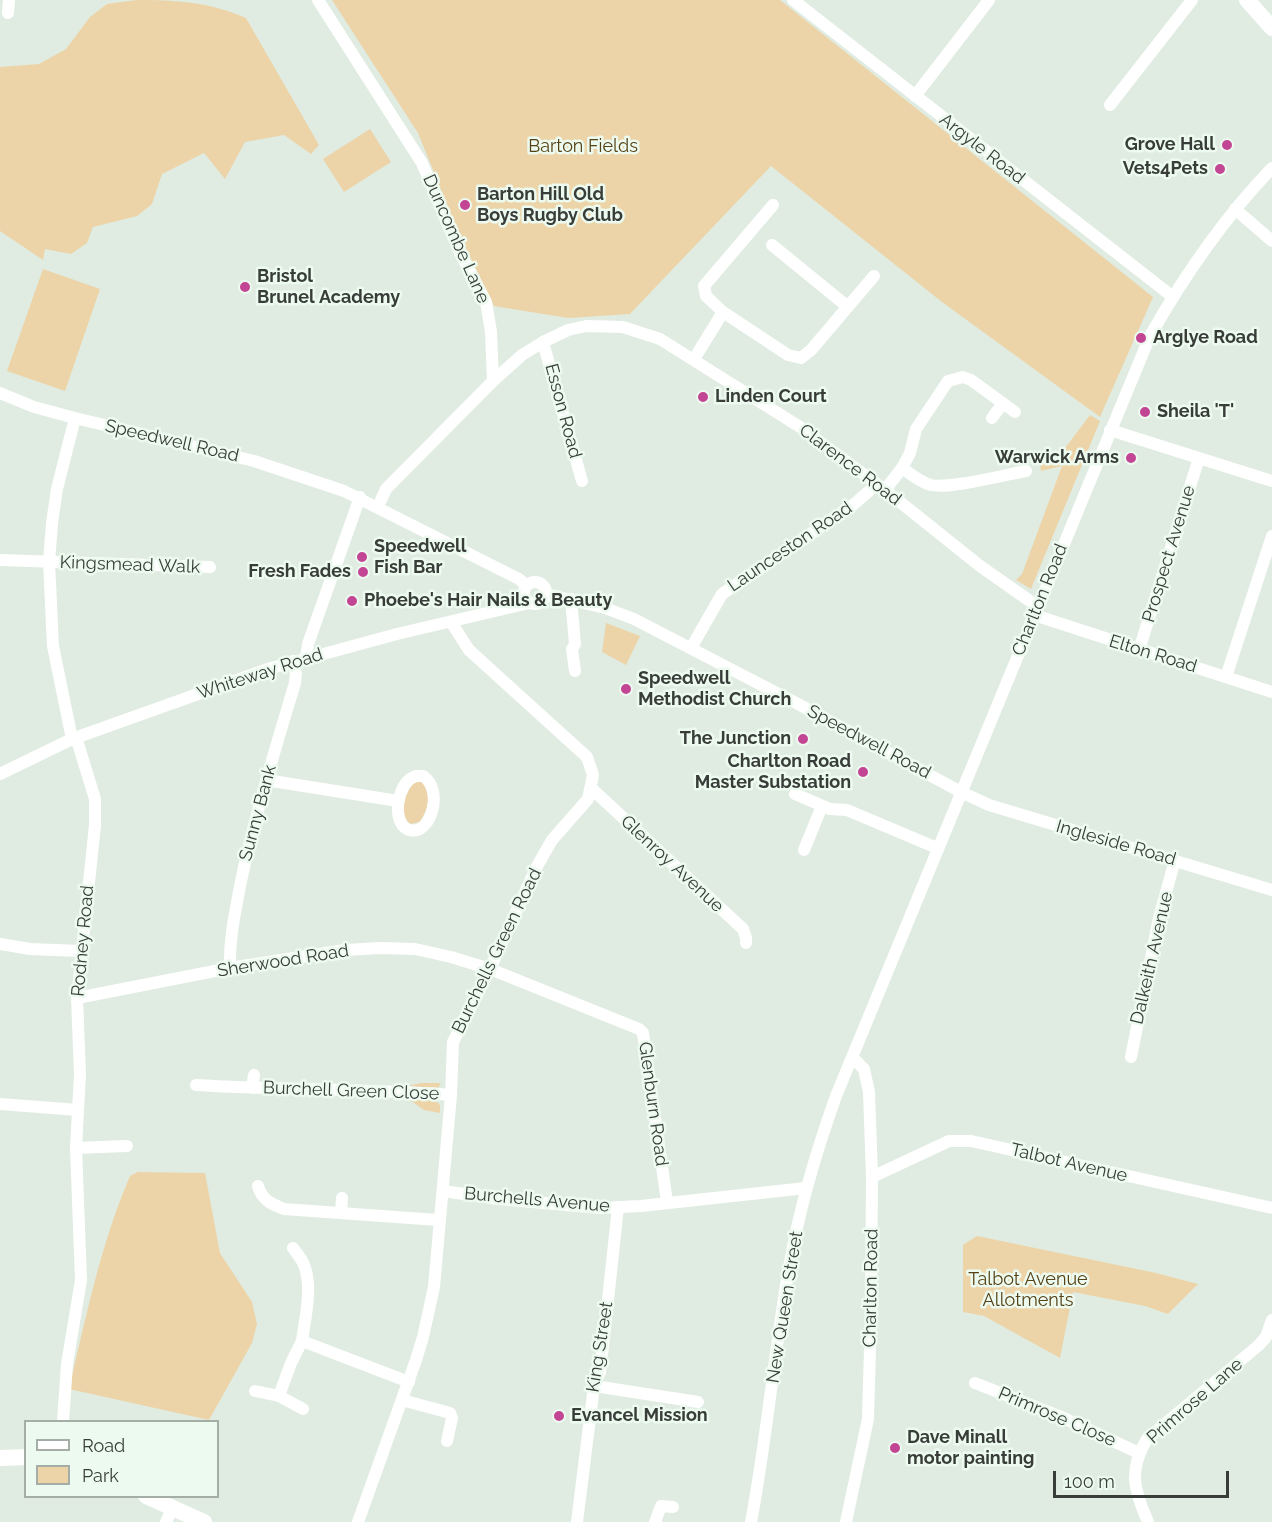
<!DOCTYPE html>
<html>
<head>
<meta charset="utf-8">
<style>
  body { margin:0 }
  #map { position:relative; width:1272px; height:1522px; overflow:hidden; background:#e0ece1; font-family:Raleway,sans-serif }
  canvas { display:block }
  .legend { position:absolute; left:24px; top:1420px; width:195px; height:78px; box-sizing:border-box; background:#edfaef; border:2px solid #a5aea6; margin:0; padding:8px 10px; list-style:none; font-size:18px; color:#383d39 }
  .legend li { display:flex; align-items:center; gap:12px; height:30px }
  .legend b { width:30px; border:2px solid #a5aea6 }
  .scale { position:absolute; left:1053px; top:1471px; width:176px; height:27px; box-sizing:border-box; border:3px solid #383d39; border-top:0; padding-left:8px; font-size:18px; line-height:21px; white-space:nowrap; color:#383d39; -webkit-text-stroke:4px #edfaef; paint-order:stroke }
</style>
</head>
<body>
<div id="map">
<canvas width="1272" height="1522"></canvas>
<ul class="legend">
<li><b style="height:8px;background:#fff"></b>Road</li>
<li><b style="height:16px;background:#ecd4a8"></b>Park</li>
</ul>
<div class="scale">100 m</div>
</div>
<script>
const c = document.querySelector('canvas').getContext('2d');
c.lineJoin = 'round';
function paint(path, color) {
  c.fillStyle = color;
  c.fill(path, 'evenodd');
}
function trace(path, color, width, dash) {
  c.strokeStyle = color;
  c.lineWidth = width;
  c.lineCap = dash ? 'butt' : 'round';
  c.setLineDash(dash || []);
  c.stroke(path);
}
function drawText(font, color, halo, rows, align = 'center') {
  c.font = font + ' Raleway,sans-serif';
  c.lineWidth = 5;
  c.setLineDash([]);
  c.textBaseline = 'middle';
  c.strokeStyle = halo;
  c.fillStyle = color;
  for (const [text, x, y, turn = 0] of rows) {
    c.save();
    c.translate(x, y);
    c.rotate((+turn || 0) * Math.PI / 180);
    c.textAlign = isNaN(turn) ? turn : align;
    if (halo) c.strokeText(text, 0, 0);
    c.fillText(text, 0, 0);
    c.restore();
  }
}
const green = new Path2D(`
  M 137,0 C 176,0 210,2 246,18 L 319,145 L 311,154 L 284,135 L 245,142 L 225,179 L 204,153 L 162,174 L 152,204 L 137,216 L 93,227 L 87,243 L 71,254 L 45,249 L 43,260 L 0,231 L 0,67 L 39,64 L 66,49 L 90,17 L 107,4 Z
  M 332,0 L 780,0 L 1153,297 L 1100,417 L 942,302 L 771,166 L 630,314 L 568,318 L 494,306 L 459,234 L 418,133 Z
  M 370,129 L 391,162 L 344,192 L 323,159 Z
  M 43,269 L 100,289 L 65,391 L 7,371 Z
  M 1090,415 L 1100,421 L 1031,589 L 1016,580 L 1022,574 L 1062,466 L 1041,471 L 1039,458 L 1065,448 Z
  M 606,623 L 640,636 L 626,665 L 602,652 Z
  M 415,782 L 422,782 C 432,797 429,806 420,822 L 410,824 C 398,812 404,793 415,782 Z
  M 422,1083 L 441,1083 L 438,1088 L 406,1086 Z
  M 407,1098 L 435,1100 L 440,1105 L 440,1113 L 424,1110 Z
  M 138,1172 L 205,1173 L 220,1253 L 252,1302 L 257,1324 L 252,1343 L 209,1420 L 69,1389 C 86,1317 101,1243 130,1176 Z
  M 977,1236 L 1156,1273 L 1198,1284 L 1168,1314 L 1145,1306 L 1073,1292 L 1060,1358 L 984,1316 L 963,1312 L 963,1245 Z`);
const minor = new Path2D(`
  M 318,0 L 422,163 L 460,253 L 486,302 L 491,332 L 493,381
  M 793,0 L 1173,297
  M 8,13 L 9,0
  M 915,96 L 989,0
  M 1110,105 L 1192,0
  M 1235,209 L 1272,241
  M 772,245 L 848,307
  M 723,312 L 788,355 L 801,358 L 811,350 L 874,276
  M 543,342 L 582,481
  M 694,359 L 723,312 L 706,296 L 704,286 L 773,205
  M 0,393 L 34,407 L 75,418 L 254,461 L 344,491 L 519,579 L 526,585
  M 992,418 L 1003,403
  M 1110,430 L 1272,481
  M 902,468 C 911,474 920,482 931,485 C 950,489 1004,475 1026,471
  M 885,490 L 902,468 L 910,453 L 916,429 L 948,381 L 963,377 L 971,380 L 1015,412
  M 381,500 L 386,489 L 493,381 L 522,355 L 543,342 L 568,330 L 586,326 L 623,327 L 660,339 L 800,427 L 885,490 L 980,566 L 1037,606
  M 0,560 L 210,567
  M524 593a11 11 0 1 1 22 0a11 11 0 1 1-22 0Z
  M 546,594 L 605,608 L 634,619 L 800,705 L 961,792 L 989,805 L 1272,890
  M 571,599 L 575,644 L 572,649 L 575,671
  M 1034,615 L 1272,692
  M 691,648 L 722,594 L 853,505 L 877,484
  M 1139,650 L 1199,458
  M 306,658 L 308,644 L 360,497
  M 1226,677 L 1272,536
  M 72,739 L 53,646 L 49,562 L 52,523 L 57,489 L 75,418
  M 0,774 L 72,739 L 268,669 L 397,634 L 529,603
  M 423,776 C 445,790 430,840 407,829 C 391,821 398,782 414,777 C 417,775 420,776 423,776 Z
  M 266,780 L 398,801
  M 591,788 L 743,929 L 746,938 L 746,943
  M 795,794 L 830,809 L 847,810 L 937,848
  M 804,850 L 822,806
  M 0,944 L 30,949 L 81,951
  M 230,968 C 229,940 235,913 240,886 C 254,817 275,750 295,683 L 296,674 L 293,661
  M 77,998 L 230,968 L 345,950 L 380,948 L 415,949 L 451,957 L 490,969 L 639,1029 L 643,1033 L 667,1202
  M 1131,1057 L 1159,918 L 1175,860
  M 196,1085 C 281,1090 366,1089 451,1095
  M 252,1088 L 254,1075
  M 0,1104 L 78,1110
  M 76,1148 L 127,1146
  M 872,1177 L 949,1141 L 971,1141 L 1272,1208
  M 258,1186 C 262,1200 271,1204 284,1209 L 438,1220
  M 443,1191 L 499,1199 L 600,1208 L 641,1206 L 806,1188
  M 341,1213 L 342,1198
  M 293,1248 C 297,1254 302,1259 304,1265 C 313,1287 305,1318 302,1341 L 409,1382
  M 975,1383 L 1059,1416 L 1139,1453
  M 594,1386 L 698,1402
  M 255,1391 L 279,1396 L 303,1409
  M 279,1396 L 291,1363 L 302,1341
  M 402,1400 L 450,1413 L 452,1418 L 447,1441
  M 63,1422 L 67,1364 L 81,1280 L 76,1148 L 80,1074 L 77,998 L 95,825 L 95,799 L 76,737
  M 166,1522 L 172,1509
  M 358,1522 L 416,1360 L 423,1337 L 434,1287 L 451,1095 L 453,1042 L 490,969 L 536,868 L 552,840 L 588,799 L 593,775 L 587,757 L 469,650 L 451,622
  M 577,1522 L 594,1386 L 600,1372 L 604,1337 L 618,1207
  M 655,1522 L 661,1506 L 673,1507
  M 751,1522 C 767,1438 774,1352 789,1268 C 799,1209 816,1152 836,1096 L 1150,336 C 1184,276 1224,218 1272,168
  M 846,1522 L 868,1419 L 871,1313 L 872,1177 L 869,1092 L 864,1069 L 852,1057
  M 1148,1522 C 1134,1490 1128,1470 1147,1439 L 1259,1345 L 1266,1337 L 1272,1320`);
const major = new Path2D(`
  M 1247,0 L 1272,28
  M 0,1458 L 26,1457
  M 146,1496 L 204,1522`);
const markers = [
  [1227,145,6,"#c34695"],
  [1220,169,6,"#c34695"],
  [465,205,6,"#c34695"],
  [245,287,6,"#c34695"],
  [1141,338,6,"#c34695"],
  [703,397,6,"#c34695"],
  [1145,412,6,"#c34695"],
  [1131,458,6,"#c34695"],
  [362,557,6,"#c34695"],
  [363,572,6,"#c34695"],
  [352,601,6,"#c34695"],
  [626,689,6,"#c34695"],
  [803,739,6,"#c34695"],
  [863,772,6,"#c34695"],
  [559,1416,6,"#c34695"],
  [895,1448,6,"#c34695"]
];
const poiNames = [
  ["Grove Hall",1215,145,"right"],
  ["Vets4Pets",1208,169,"right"],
  ["Barton Hill Old",477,195],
  ["Boys Rugby Club",477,216],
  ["Bristol",257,277],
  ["Brunel Academy",257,298],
  ["Arglye Road",1153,338],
  ["Linden Court",715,397],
  ["Sheila 'T'",1157,412],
  ["Warwick Arms",1119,458,"right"],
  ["Speedwell",374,547],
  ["Fish Bar",374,568],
  ["Fresh Fades",351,572,"right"],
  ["Phoebe's Hair Nails & Beauty",364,601],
  ["Speedwell",638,679],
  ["Methodist Church",638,700],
  ["The Junction",791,739,"right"],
  ["Charlton Road",851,762,"right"],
  ["Master Substation",851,783,"right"],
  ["Evancel Mission",571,1416],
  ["Dave Minall",907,1438],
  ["motor painting",907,1459]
];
const parkNames = [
  ["Barton Fields",583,147],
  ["Talbot Avenue",1028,1280],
  ["Allotments",1028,1301]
];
const streetNames = [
  ["Argyle Road",982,149,38],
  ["Duncombe Lane",456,239,66],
  ["Esson Road",563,411,75],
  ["Speedwell Road",172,441,13],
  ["Clarence Road",850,465,37],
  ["Launceston Road",790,547,-34],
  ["Prospect Avenue",1169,554,-73],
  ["Kingsmead Walk",130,565,2],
  ["Charlton Road",1040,600,-68],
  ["Elton Road",1153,654,17],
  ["Whiteway Road",260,674,-18],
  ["Speedwell Road",869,742,28],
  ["Sunny Bank",258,813,-75],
  ["Ingleside Road",1116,843,16],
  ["Glenroy Avenue",672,864,43],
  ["Rodney Road",83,941,-85],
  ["Burchells Green Road",497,951,-64],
  ["Dalkeith Avenue",1152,958,-77],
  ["Sherwood Road",283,961,-9],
  ["Burchell Green Close",351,1091,2],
  ["Glenburn Road",653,1104,82],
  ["Talbot Avenue",1069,1163,13],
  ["Burchells Avenue",537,1200,5],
  ["Charlton Road",871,1288,-89],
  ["New Queen Street",785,1307,-81],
  ["King Street",600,1347,-81],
  ["Primrose Lane",1195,1401,-41],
  ["Primrose Close",1057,1417,23]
];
paint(green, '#ecd4a8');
trace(minor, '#fff', 12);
trace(major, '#fff', 16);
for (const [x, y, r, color] of markers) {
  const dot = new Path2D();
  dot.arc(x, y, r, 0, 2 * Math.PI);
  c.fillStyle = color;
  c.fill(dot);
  trace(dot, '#edfaef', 2);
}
drawText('bold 18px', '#383d39', '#edfaef', poiNames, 'left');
drawText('18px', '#564217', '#edfaef', parkNames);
drawText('18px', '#383d39', '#edfaef', streetNames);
</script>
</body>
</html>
